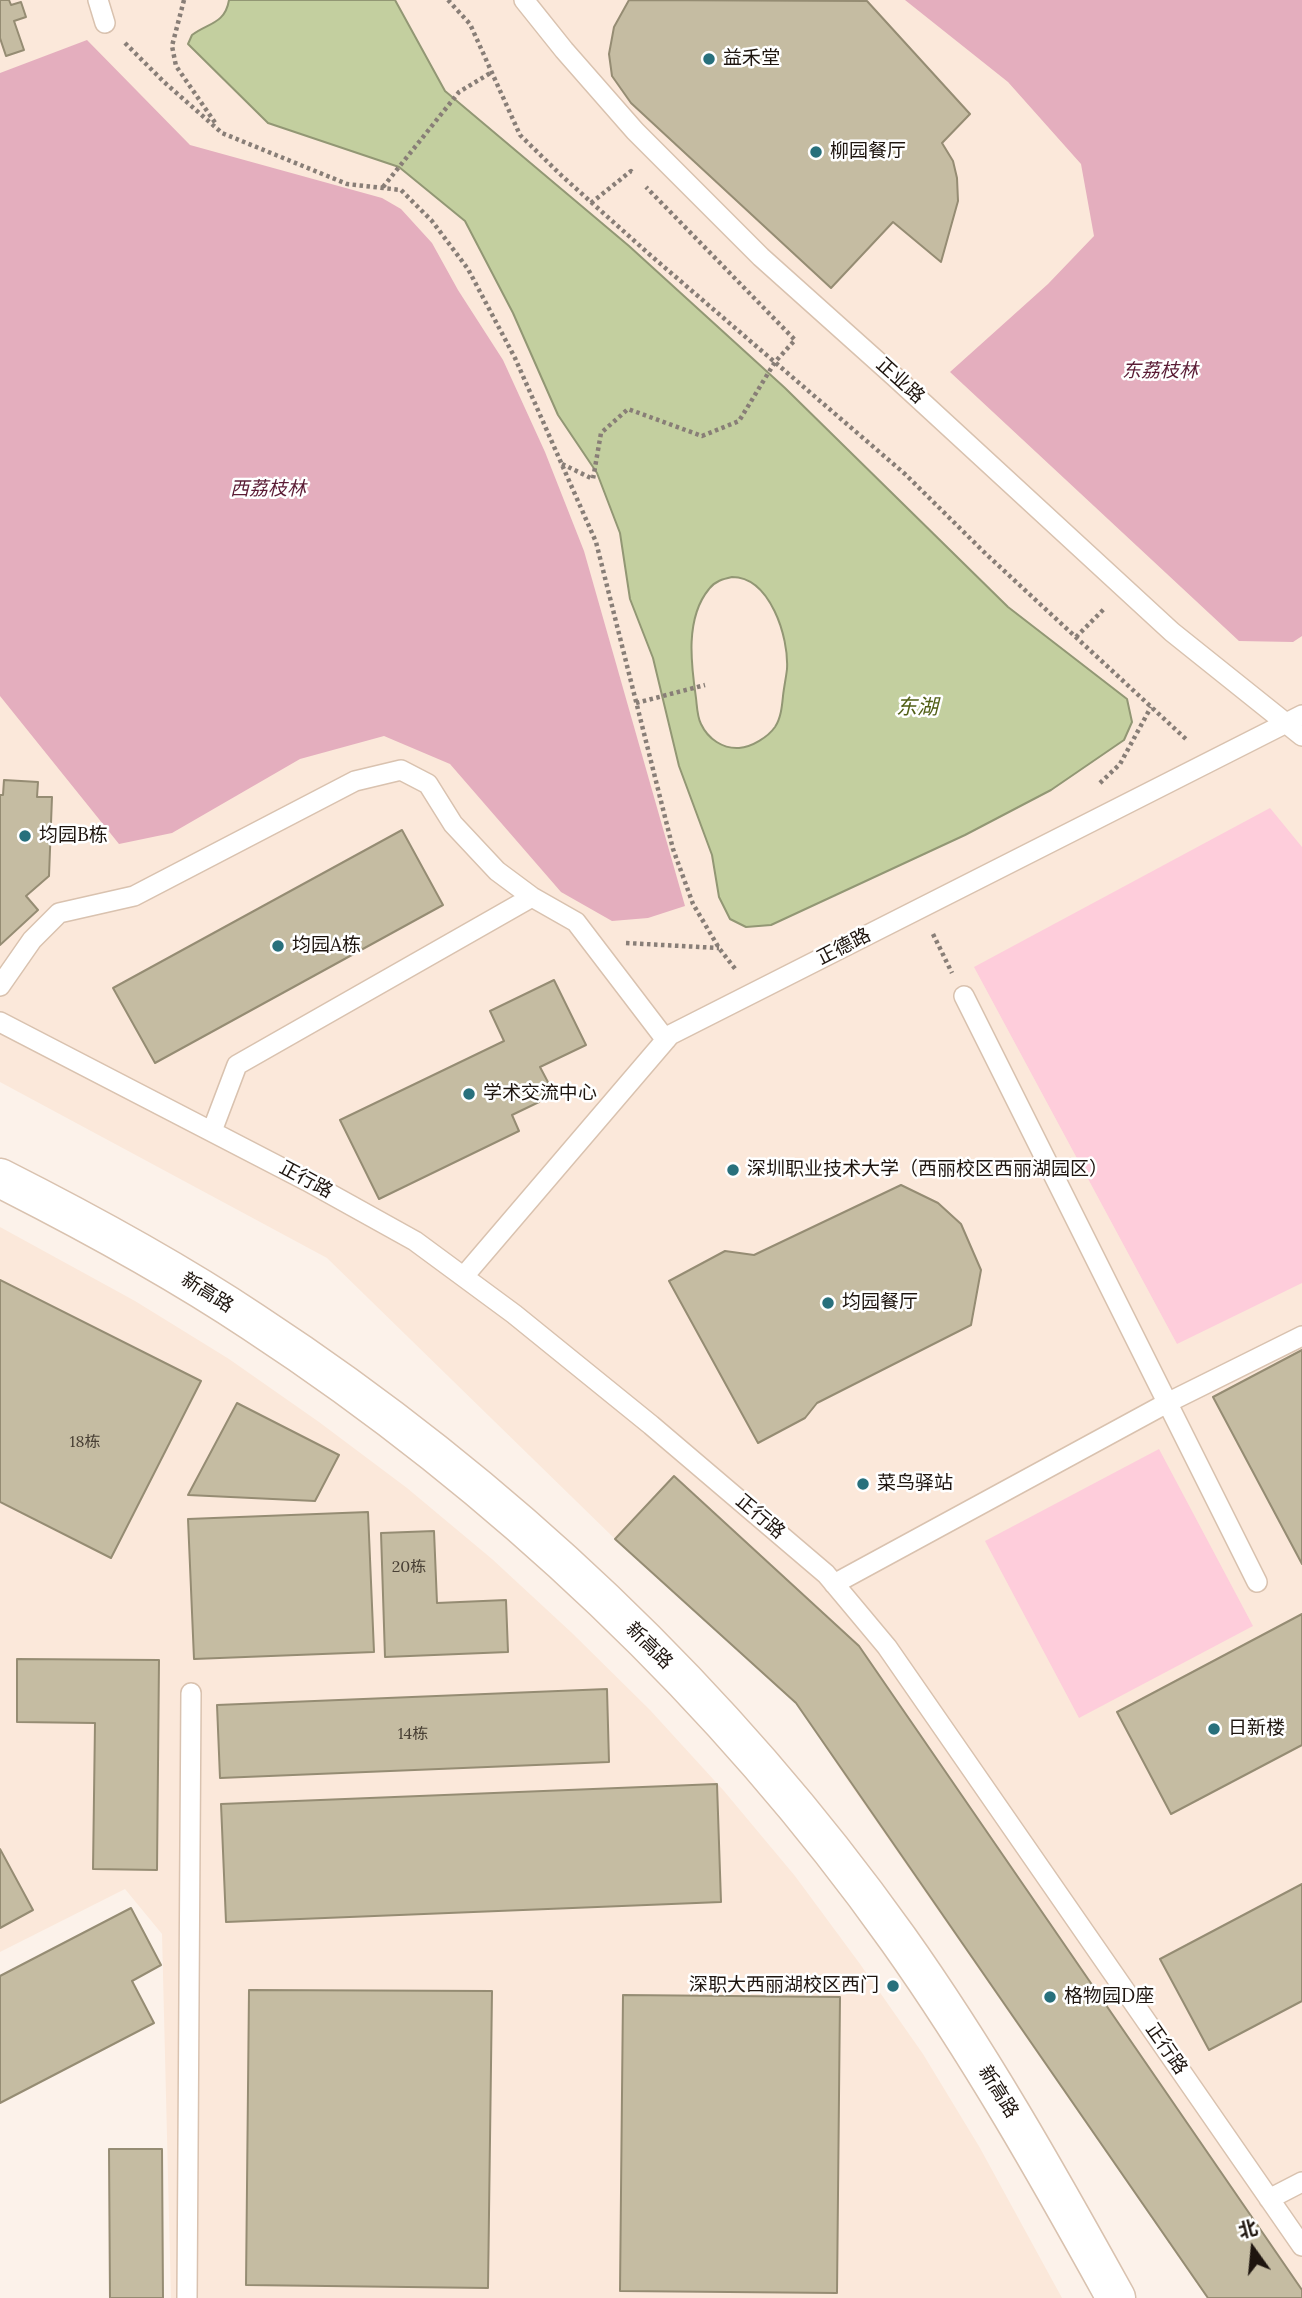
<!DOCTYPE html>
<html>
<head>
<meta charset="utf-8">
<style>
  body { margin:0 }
  #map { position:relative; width:1302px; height:2298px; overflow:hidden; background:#fcf2ea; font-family:Lora,"Noto Sans SC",serif }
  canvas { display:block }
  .north { position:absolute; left:1218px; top:2214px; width:70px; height:70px; -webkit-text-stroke:5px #fff; paint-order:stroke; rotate:345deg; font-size:19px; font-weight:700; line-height:28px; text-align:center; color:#1e150f }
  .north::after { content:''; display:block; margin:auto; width:24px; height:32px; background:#1e150f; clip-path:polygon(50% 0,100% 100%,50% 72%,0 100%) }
</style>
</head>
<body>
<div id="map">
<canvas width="1302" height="2298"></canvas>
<div class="north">北</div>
</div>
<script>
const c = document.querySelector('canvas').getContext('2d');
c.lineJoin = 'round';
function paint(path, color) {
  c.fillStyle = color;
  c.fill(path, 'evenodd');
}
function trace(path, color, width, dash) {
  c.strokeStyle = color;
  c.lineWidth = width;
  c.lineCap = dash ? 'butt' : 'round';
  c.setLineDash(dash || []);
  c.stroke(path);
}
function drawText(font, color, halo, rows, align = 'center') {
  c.font = font + ' Lora,"Noto Sans SC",serif';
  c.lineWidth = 5;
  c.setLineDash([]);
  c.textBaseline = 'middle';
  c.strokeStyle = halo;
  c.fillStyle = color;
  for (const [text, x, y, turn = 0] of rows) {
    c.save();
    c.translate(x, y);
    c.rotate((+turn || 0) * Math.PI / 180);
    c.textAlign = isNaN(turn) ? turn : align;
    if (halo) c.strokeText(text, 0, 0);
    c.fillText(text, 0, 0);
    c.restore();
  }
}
const built = new Path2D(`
  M 0,0 L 1302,0 L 1302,2298 L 1207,2298 L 848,1781 L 796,1703 L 615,1539 L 327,1258 L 0,1082 Z
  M 0,1227 L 135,1301 L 229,1359 L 319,1422 L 407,1488 L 492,1559 L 572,1633 L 650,1710 L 724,1791 L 795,1876 L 860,1964 L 923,2054 L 980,2148 L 1062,2298 L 171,2298 L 162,1934 L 125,1889 L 0,1952 Z`);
const green = new Path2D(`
  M 1270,808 L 1302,847 L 1302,1283 L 1177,1344 L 974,967 Z
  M 1159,1449 L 1253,1626 L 1079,1718 L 985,1541 Z`);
const forest = new Path2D(`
  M 905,0 L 1302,0 L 1302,636 L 1293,642 L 1239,641 L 950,372 L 1048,284 L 1094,236 L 1081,164 L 1008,82 Z
  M 87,40 L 190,145 L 382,198 L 401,209 L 432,243 L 458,290 L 503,360 L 545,452 L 584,551 L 685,906 L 648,918 L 612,921 L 561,892 L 450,764 L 384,736 L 300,759 L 172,833 L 119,844 L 0,696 L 0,73 Z`);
const water = new Path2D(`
  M 229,0 L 395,0 L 445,91 L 629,246 L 785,388 L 1008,607 L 1127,699 L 1132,722 L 1124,740 L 1051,790 L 965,835 L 771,925 L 746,927 L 730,919 L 719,897 L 712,855 L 679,766 L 653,658 L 630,599 L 620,533 L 597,473 L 558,415 L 513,313 L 465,221 L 399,167 L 268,123 L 188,44 L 192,35 C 208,23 225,24 229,0 ZM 732,577 C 770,577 789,637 787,669 C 786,678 784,687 783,696 C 782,706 781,718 775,727 C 768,737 752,747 739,748 C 723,749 708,739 701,724 C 697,716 697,706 696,698 C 691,664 685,618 709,589 C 715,581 723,579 732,577 Z`);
const building = new Path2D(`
  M 0,0 L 9,0 L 11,5 L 21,2 L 26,17 L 14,21 L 24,50 L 6,56 L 0,38 Z
  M 629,0 L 867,1 L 970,114 L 942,143 L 953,161 L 957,178 L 958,201 L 941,262 L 893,222 L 831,288 L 631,103 L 612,76 L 609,54 L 614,27 Z
  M 4,780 L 38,782 L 37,797 L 52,797 L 49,876 L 26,896 L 38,910 L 0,945 L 0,795 L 3,795 Z
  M 402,830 L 443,905 L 155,1063 L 113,988 Z
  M 554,980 L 586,1045 L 540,1067 L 550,1086 L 539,1102 L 512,1115 L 519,1131 L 379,1199 L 340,1120 L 504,1041 L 490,1011 Z
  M 901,1185 L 938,1203 L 961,1224 L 981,1270 L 971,1325 L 817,1403 L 805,1418 L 758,1443 L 669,1281 L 725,1251 L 754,1255 Z
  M 0,1280 L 201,1381 L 111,1558 L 0,1502 Z
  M 1302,1350 L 1302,1564 L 1213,1397 Z
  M 237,1403 L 339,1455 L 315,1501 L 188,1495 Z
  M 674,1476 L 859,1646 L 1302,2290 L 1302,2298 L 1208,2298 L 796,1703 L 615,1539 Z
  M 368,1512 L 374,1652 L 194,1659 L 188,1519 Z
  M 434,1531 L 437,1603 L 506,1600 L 508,1652 L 385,1657 L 381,1533 Z
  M 1302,1614 L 1302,1745 L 1171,1814 L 1117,1712 Z
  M 17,1659 L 159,1660 L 157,1870 L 93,1869 L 95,1723 L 17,1722 Z
  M 607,1689 L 609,1762 L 220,1778 L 217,1705 Z
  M 717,1784 L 721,1902 L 226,1922 L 221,1804 Z
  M 0,1849 L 33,1910 L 0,1928 Z
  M 1302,1884 L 1302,2001 L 1209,2050 L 1160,1959 Z
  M 131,1908 L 161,1965 L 132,1981 L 154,2023 L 0,2103 L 0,1976 Z
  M 249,1990 L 492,1991 L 488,2288 L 246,2285 Z
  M 623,1995 L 840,1997 L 837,2293 L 620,2291 Z
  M 109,2149 L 162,2149 L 163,2298 L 110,2298 Z`);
const path = new Path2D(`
  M 184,0 L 172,46 L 176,66 L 216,124
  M 448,0 L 470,24 L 520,135 L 562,176 L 649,254 L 905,474 L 986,554 L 1188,741
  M 125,43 L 164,82 L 222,133 L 347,184 L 401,190 L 432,221 L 468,269 L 515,358 L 596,542 L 673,849 L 693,904 L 719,948 L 736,970
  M 383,187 L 459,92 L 492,72
  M 591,203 L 631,171 L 633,173
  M 562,464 L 593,479 L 601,433 L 628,409 L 702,436 L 739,421 L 775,362 L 795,340 L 646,187
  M 1076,637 L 1105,608
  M 636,703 L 705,685
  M 1100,783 L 1120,764 L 1151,707
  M 933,934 L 952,973
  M 626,943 L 719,948`);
const service = new Path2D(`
  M 98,0 L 105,23
  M 524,0 L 564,50 L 635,131 L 761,257 L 895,377 L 1172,632 L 1302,736
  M 0,986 L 32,940 L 59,913 L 134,896 L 355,781 L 401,770 L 428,784 L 453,824 L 497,871 L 532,897 L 576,922 L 666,1040
  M 964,996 L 1257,1582
  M 0,1022 L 307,1181 L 415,1241 L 514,1314 L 651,1425 L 826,1574 L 887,1647 L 1302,2246
  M 212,1131 L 237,1065 L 532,897
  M 464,1276 L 670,1035 L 1302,715
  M 834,1584 L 1167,1403 L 1302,1336
  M 1269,2199 L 1302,2182
  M 187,2298 L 191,1693`);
const tertiary = new Path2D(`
  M 0,1178 C 87,1222 172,1268 253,1322 C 502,1485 725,1696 898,1939 C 979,2053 1048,2175 1116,2298`);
const markers = [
  [709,59,7,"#28707c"],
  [816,152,7,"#28707c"],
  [25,836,7,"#28707c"],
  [278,946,7,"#28707c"],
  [469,1094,7,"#28707c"],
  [733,1170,7,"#28707c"],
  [828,1303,7,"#28707c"],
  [863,1484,7,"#28707c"],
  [1214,1729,7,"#28707c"],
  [893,1986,7,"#28707c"],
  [1050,1997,7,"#28707c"]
];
const numberNames = [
  ["18栋",85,1442],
  ["20栋",409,1567],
  ["14栋",413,1734]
];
const poiNames = [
  ["益禾堂",723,59],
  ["柳园餐厅",830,152],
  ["均园B栋",39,836],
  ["均园A栋",292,946],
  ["学术交流中心",483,1094],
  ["深圳职业技术大学（西丽校区西丽湖园区）",747,1170],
  ["均园餐厅",842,1303],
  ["菜鸟驿站",877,1484],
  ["日新楼",1228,1729],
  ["深职大西丽湖校区西门",879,1986,"right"],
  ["格物园D座",1064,1997]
];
const parkNames = [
  ["东荔枝林",1160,372],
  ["西荔枝林",268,490]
];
const streetNames = [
  ["正业路",900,381,42],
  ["正德路",844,947,-27],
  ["正行路",306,1180,28],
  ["新高路",207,1293,32],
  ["正行路",760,1517,40],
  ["新高路",649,1646,45],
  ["正行路",1166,2049,55],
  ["新高路",998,2092,58]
];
const waterNames = [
  ["东湖",917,708]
];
paint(built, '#fbe8da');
paint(green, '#fecddb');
paint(forest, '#e4aebe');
paint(water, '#c3cf9f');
trace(water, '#929774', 2);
paint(building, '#c5bca2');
trace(building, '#958c73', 2);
trace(service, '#d9c2af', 22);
trace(tertiary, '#d9c2af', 41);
trace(path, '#887e77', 4.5, [3.5, 3.5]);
trace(service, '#fff', 19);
trace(tertiary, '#fff', 38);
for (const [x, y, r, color] of markers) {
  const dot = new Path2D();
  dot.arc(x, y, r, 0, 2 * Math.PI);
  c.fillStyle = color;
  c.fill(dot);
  trace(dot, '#fff', 2.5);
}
drawText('16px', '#483f34', null, numberNames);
drawText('19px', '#1e150f', '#fff', poiNames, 'left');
drawText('italic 19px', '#5b1c35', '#fff', parkNames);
drawText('19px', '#1e150f', '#fff', streetNames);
drawText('italic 21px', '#515f16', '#fff', waterNames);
</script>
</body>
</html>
